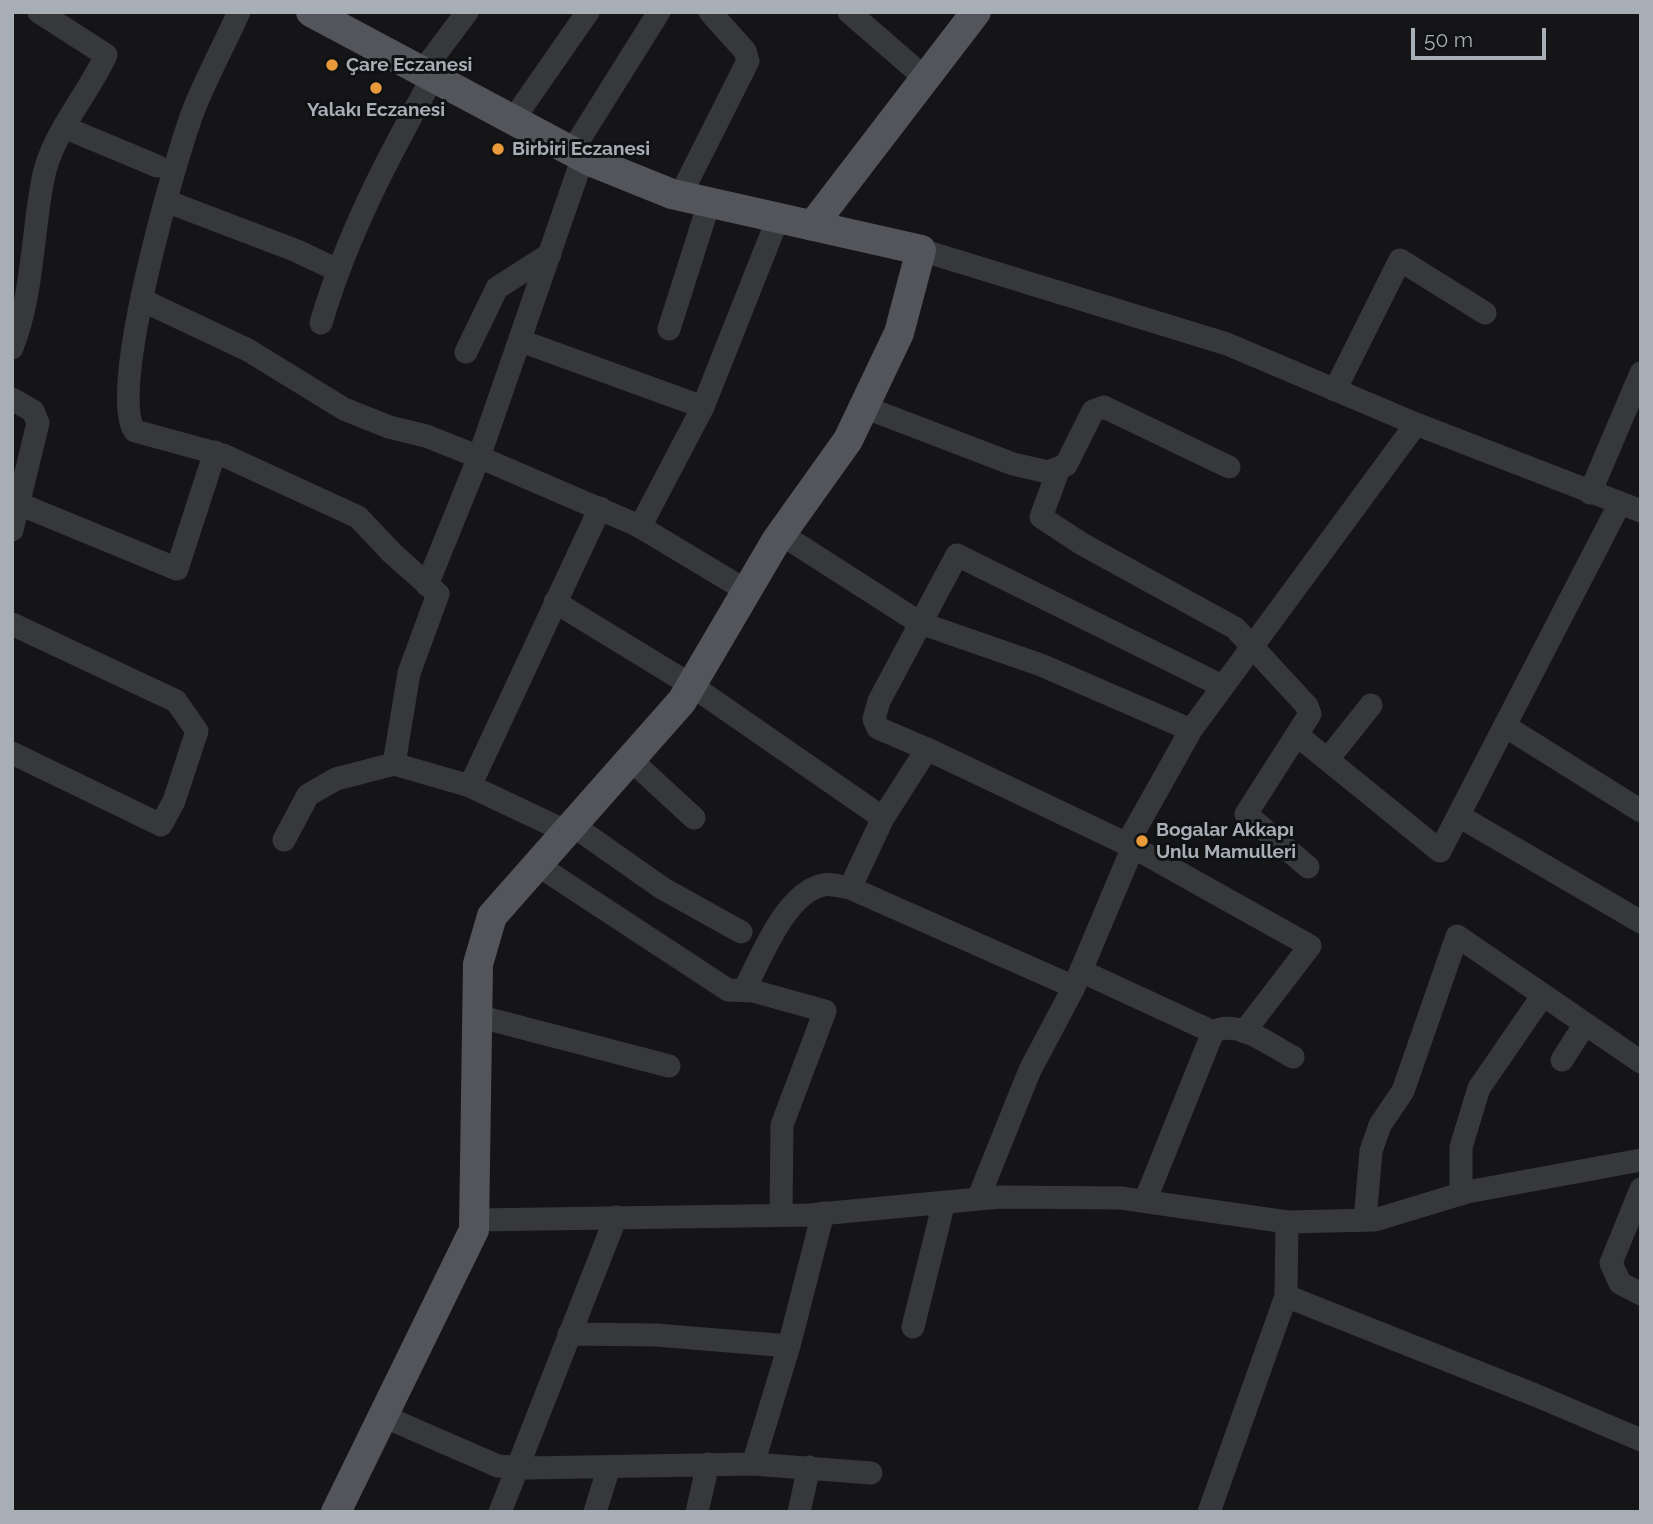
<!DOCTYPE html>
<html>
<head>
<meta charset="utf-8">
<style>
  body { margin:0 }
  #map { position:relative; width:1653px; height:1524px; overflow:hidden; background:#151517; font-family:Raleway,sans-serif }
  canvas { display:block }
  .frame { position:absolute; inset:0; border:14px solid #a8aeb6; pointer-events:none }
  .scale { position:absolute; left:1411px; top:28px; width:135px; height:32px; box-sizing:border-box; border:4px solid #a8aeb6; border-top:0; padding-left:9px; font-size:21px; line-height:24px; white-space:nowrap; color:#a8aeb6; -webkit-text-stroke:5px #101112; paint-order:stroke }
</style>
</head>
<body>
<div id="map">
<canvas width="1653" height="1524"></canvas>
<div class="frame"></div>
<div class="scale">50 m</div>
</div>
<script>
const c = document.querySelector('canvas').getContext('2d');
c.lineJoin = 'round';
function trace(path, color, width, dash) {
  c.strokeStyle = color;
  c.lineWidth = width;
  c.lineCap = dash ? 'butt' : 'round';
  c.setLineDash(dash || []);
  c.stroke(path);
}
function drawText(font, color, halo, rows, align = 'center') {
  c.font = font + ' Raleway,sans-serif';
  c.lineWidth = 6;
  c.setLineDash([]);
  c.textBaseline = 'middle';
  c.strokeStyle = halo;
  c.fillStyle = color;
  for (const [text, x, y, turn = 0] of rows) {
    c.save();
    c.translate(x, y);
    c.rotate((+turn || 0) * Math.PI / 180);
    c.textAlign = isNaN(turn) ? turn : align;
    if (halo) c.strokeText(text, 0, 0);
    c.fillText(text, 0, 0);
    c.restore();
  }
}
const minor = new Path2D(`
  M 239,12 C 225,43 209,73 196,104 C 177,150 106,397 135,431 L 223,455 L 358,517 L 392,553 L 438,594 L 409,673 L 394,764 L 336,779 L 308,795 L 284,840
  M 849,12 L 925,78
  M 422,72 L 467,12
  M 513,120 L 588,12
  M 66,128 L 157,166
  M 572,151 L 659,12
  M 680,196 L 748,61 L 745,51 L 710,12
  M 166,201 L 297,251 L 337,270
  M 921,250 L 1227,344 L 1416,424 L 1641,511
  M 142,300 L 248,350 L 344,409 L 389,427 L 426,436 L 479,457 L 637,525 L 747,591
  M 321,323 C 347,235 388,157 433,77
  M 669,329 L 709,203
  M 521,341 L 703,407 L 640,527
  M 12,348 C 33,295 32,235 43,179 C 51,135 87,96 106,55 L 39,12
  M 466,352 L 497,288 L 550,254
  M 1335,390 L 1400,260 L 1485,313
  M 12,399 L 33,411 L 38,423 L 12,530
  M 703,407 L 778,218
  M 864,407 L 1013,464 L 1048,472 L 1066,465 L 1093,411 L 1104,407 L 1229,467
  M 1058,471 L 1041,517 L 1082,544 L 1235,628 L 1307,706 L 1310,714 L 1246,814 L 1308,867
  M 1590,493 L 1641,373
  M 12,501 L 177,569 L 215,452
  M 781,534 L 920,623 L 1041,665 L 1191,730
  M 427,585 L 479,457 L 583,157
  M 555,602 L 691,685 L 883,818 L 850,888 C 842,887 831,883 823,885 C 785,893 761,959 744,990
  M 12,624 L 176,701 L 197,731 L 174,801 L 161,825 L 12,753
  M 1505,726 L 1641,811
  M 1297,735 L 1440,851 L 1620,503
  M 927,749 L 878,728 L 874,719 L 879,701 L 957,555 L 1222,686
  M 630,759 L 694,818
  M 1328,759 L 1371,705
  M 394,764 L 470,786 L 565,831
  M 470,786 L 600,508
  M 1459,816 L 1641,922
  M 883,818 L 927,749 L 1133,847 L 1074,987 L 1030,1070 L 978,1199
  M 571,824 L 662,888 L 741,932
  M 1127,844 L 1191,730 L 1416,424
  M 1133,847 L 1310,946 L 1244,1032
  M 536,864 L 728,990 L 753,991 L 825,1011 L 782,1125 L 781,1215
  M 850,888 L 1074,987
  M 1081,971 L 1213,1032
  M 477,1016 L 669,1066
  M 1562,1060 L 1585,1024
  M 1641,1189 L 1611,1263 L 1620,1283 L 1641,1294
  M 1461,1194 L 1461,1147 L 1479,1088 L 1543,995
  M 1145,1201 L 1213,1032 C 1238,1018 1271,1046 1293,1057
  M 475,1220 L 809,1215 L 1000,1197 L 1121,1198 L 1287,1222 L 1375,1220 L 1467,1192 L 1641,1160
  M 1365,1220 L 1371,1151 L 1380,1125 L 1403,1091 L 1457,936 L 1641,1062
  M 1286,1296 L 1535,1395 L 1641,1440
  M 913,1327 L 944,1202
  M 569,1334 L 656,1335 L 789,1346 L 753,1464
  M 789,1346 L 823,1213
  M 383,1416 L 498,1466 L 527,1468 L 753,1464 L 871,1473
  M 500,1512 L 616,1217
  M 595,1512 L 609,1467
  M 697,1512 L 708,1464
  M 799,1512 L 809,1467
  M 1209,1512 L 1286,1296 L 1287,1222`);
const major = new Path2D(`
  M 311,12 L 590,161 L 672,194 L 921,250 L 899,333 L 848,440 L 776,541 L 682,701 L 492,916 L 478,964 L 474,1230 L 336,1512
  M 812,226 L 976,12`);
const markers = [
  [332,65,7,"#e99b3c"],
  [376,88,7,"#e99b3c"],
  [498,149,7,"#e99b3c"],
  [1142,841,7,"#e99b3c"]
];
const poiNames = [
  ["Çare Eczanesi",346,65],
  ["Yalakı Eczanesi",376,110,"center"],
  ["Birbiri Eczanesi",512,149],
  ["Bogalar Akkapı",1156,830],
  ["Unlu Mamulleri",1156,852]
];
trace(minor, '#37383c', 23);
trace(major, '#53555b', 30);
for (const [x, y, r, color] of markers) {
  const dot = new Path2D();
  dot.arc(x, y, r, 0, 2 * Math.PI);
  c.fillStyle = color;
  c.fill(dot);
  trace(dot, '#101112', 2.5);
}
drawText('bold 19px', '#a8aeb6', '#101112', poiNames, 'left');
</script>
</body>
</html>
